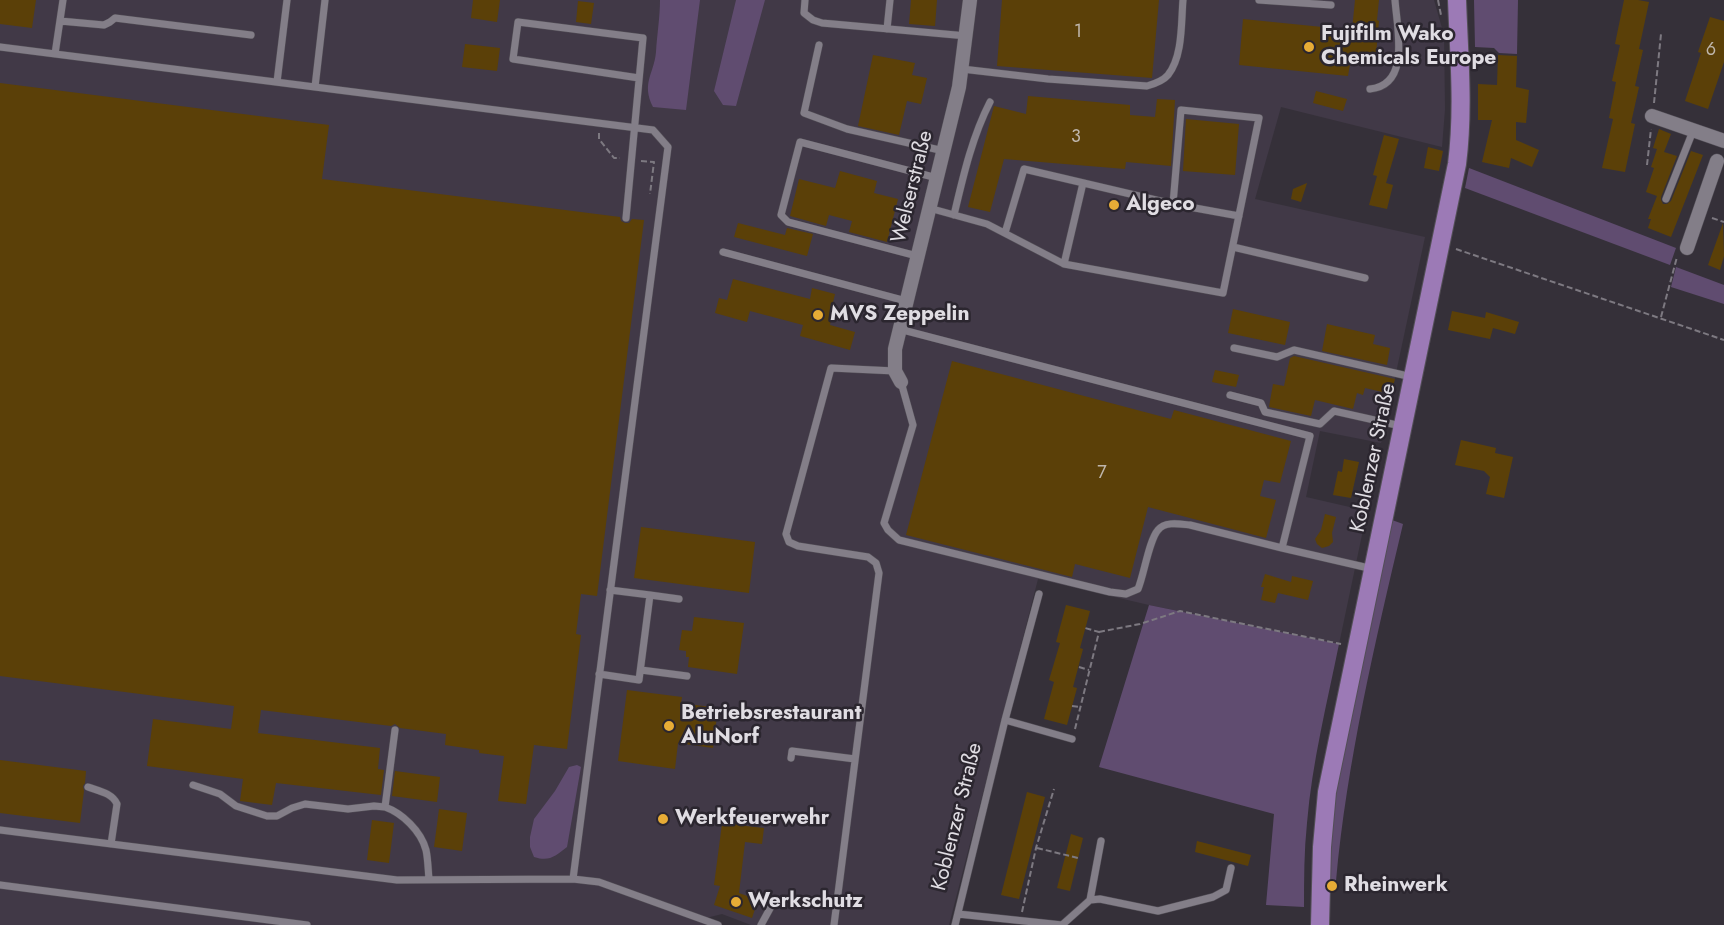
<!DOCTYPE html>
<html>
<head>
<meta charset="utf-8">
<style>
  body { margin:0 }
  canvas { display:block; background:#353039 }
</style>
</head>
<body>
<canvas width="1724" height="925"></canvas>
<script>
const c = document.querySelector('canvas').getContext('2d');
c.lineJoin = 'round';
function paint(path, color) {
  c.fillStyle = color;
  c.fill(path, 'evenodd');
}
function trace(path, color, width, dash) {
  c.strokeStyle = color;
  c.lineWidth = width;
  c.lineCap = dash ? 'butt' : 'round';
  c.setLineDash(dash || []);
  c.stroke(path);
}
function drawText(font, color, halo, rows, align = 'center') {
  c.font = font + ' Jost,sans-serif';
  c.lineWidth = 5;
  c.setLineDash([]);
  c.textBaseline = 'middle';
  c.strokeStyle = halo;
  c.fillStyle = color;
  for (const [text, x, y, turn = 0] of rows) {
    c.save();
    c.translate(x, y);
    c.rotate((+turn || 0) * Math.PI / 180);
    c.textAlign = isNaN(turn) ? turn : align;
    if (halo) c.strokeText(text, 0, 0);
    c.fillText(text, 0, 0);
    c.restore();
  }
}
const built = new Path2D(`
  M 0,0 L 1434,0 L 1444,35 L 1445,109 L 1442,147 L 1281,107 L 1255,199 L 1425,237 L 1381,443 L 1320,431 L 1306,497 L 1367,511 L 1339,644 L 1149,605 L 1038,579 L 949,925 L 751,925 L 722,914 L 702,919 L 705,925 L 0,925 Z`);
const green = new Path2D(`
  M 660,0 L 700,0 L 686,110 L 653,107 C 641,83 654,74 656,52 C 657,35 660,17 660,0 Z
  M 736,0 L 765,0 L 736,106 L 723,105 L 714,91 Z
  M 1474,0 L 1518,0 L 1517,54 L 1499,53 L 1494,48 L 1475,47 Z
  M 1469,168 L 1676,248 L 1670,265 L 1465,188 Z
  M 1676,267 L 1724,285 L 1724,304 L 1671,287 Z
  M 1392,520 L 1403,524 C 1375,642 1347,761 1336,881 L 1330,881 L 1331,821 L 1336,790 Z
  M 1149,605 L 1339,644 C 1327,703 1312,763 1307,823 C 1304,851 1304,879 1304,907 L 1266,905 L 1274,814 L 1099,767 Z
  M 577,765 L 581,767 L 567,847 C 555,856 550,862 534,857 L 530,847 L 530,837 L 534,819 L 555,791 L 569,767 Z`);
const building = new Path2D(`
  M 0,0 L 36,0 L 32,28 L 0,24 Z
  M 473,0 L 500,0 L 497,22 L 471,18 Z
  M 911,0 L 937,0 L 935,26 L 909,24 Z
  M 1002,0 L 1159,0 L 1152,78 L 997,66 Z
  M 1355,0 L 1379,0 L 1377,20 L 1379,21 L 1375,66 L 1350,64 L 1348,76 L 1239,65 L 1243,19 L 1352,30 Z
  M 1624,0 L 1638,0 L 1649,2 L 1639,49 L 1643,50 L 1635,86 L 1639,87 L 1631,123 L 1635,124 L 1625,172 L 1602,168 L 1613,119 L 1609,118 L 1616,82 L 1612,81 L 1620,45 L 1615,44 Z
  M 578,1 L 594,3 L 591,24 L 576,22 Z
  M 1710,17 L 1724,21 L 1724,62 L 1708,109 L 1685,101 L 1701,53 L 1698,52 Z
  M 465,44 L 500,48 L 497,71 L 462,67 Z
  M 873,55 L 915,63 L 912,75 L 927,78 L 921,104 L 907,101 L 899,135 L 858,126 Z
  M 1498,55 L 1517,56 L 1516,87 L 1529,90 L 1526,123 L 1516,122 L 1516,140 L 1539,150 L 1532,167 L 1511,158 L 1509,168 L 1482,162 L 1492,120 L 1478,120 L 1478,84 L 1497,85 Z
  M 0,83 L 329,125 L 322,179 L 620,217 L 621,221 L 625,223 L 629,223 L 632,219 L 644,220 L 597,596 L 581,594 L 576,634 L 581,635 L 567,749 L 534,745 L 526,804 L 498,801 L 504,756 L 479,753 L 479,750 L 445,745 L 446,734 L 400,728 L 395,724 L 391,726 L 261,710 L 258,733 L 380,748 L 378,769 L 384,770 L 381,795 L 276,783 L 272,805 L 240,801 L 243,779 L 147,766 L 153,719 L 231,729 L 234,706 L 0,676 Z
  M 1316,91 L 1347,99 L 1343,111 L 1313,103 Z
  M 1028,96 L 1130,105 L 1130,115 L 1155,117 L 1157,99 L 1175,100 L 1171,166 L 1126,162 L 1125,169 L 1004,159 L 990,212 L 968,207 L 994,106 L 1026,114 Z
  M 1186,119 L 1239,124 L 1235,175 L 1183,171 Z
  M 1659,129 L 1671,134 L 1664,152 L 1677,156 L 1661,197 L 1661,200 L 1663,204 L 1667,204 L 1671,201 L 1691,151 L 1703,155 L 1671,237 L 1648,228 L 1651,219 L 1648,219 L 1657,196 L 1646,192 L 1654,168 L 1651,167 L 1657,149 L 1653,148 Z
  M 1384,135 L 1399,139 L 1386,183 L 1393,185 L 1387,209 L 1369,205 L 1377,176 L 1373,175 Z
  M 1428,147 L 1443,151 L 1439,171 L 1424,168 Z
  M 840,171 L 877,181 L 874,193 L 898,199 L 887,242 L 849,232 L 852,221 L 829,215 L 826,226 L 790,216 L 799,179 L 835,188 Z
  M 1307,183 L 1301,202 L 1291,199 L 1293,189 Z
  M 738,223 L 785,235 L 787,228 L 813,234 L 807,256 L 734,237 Z
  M 1723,223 L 1724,256 L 1720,270 L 1708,265 Z
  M 733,279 L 810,299 L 812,288 L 835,294 L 830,315 L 832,315 L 830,325 L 855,332 L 850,350 L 800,336 L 803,325 L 750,311 L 747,322 L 715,313 L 719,298 L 727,300 Z
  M 1233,309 L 1290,322 L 1285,345 L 1228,333 Z
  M 1452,311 L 1485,318 L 1486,312 L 1519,322 L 1515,334 L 1493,328 L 1490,339 L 1448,330 Z
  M 1327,324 L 1375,335 L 1373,344 L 1390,348 L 1387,365 L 1322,351 Z
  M 1294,356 L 1395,379 L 1391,394 L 1365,388 L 1363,395 L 1357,393 L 1353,409 L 1315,400 L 1311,416 L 1269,407 L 1273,384 L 1284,386 L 1290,358 Z
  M 952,361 L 1171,419 L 1174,410 L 1291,441 L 1280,483 L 1264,480 L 1260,496 L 1276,500 L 1266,538 L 1148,507 L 1130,578 L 1075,564 L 1072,577 L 906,535 Z
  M 1215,370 L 1239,375 L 1236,387 L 1212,382 Z
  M 1461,440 L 1496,448 L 1495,453 L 1513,457 L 1504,498 L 1486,494 L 1490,477 L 1484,471 L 1455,465 Z
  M 1344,459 L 1359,462 L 1351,498 L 1333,495 L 1338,471 L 1342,472 Z
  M 1325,514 L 1336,517 L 1332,533 L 1333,542 L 1329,546 L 1322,548 L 1317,544 L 1315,539 L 1321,530 Z
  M 641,527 L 755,542 L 749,593 L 634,578 Z
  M 1265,574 L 1291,582 L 1292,576 L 1313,581 L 1308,600 L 1278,593 L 1275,603 L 1261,600 L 1264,587 L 1261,587 Z
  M 1066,605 L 1090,611 L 1080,648 L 1083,649 L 1073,687 L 1077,688 L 1067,725 L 1044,719 L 1054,682 L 1049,680 L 1060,643 L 1056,642 Z
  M 694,617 L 744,623 L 737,674 L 688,667 L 689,657 L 686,657 L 686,651 L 679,650 L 682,630 L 692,631 Z
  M 627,690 L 682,697 L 681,703 L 718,708 L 713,748 L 678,743 L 675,769 L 618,761 Z
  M 0,760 L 86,771 L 85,783 L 83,786 L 84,791 L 80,823 L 0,813 Z
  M 395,771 L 440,777 L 437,802 L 392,796 Z
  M 1027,792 L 1045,797 L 1019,899 L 1001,895 Z
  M 439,809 L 467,813 L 462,851 L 434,847 Z
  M 723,816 L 747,819 L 746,826 L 764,828 L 762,844 L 745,842 L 739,893 L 758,900 L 752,918 L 714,905 L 720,886 L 714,885 Z
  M 372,820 L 394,823 L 389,863 L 367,860 Z
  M 1071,834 L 1083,838 L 1070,891 L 1057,888 Z
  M 1197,841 L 1251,855 L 1248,866 L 1195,852 Z`);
const path = new Path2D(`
  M 1438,0 L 1441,15
  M 1654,103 L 1661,34
  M 599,133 L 599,139 L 614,158 L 620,158
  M 641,161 L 654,162 L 650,194
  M 1647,165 L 1651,129
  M 1712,218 L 1724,222
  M 1456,249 L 1724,340
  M 1661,317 L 1677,257
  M 1099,632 L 1140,624 L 1180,611 L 1341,644
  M 1079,667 L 1089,670
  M 1072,706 L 1080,707
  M 1075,729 L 1099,632 L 1085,628
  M 1037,848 L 1078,858
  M 1022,912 L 1036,848 L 1054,789`);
const lane = new Path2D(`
  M 805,0 L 804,13 L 813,20 L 822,23 L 967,36
  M 1259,0 L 1331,5
  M 60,21 L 104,25 L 110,22 L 115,18 L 251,35
  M 887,29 L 890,0
  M 819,45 L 804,113 L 847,129 L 944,151
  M 0,47 L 653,130 L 668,147 L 573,879
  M 55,54 L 63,0
  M 962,69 L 1048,79 L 1147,86 C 1154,84 1163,81 1168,75 C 1183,56 1181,23 1183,0
  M 277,82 L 287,0
  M 315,87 L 325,0
  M 1370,89 C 1411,85 1397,29 1395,0
  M 1666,199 L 1693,131
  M 929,208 L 987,224 L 1064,264 L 1223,293 C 1235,235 1247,177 1259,118 L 1181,110 L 1173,204 L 1239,216
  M 954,215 C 963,177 972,137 990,102
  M 626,218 C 632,158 637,98 643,38 L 518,22 L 513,59 L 639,78
  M 1005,233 L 1024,169 L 1173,204
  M 1233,247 L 1365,278
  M 723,252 L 906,301
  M 917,256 L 788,222 L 781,215 L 800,142 L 937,178
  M 1064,264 L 1083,183
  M 899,329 L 1310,436 L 1282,548 L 1190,525 C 1180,524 1165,521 1158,530 C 1149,540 1144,575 1138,589 L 1126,594 L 1110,592 L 899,540 L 888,530 L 884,523 L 913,425 L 901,382
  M 1234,348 L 1277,357 L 1294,350 L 1412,377
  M 1230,395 L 1261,403 L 1265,412 L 1320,424 L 1334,411 L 1401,426
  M 1282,548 L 1373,569
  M 650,595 L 679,599
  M 641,670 L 687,676
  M 599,674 L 639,680 L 650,595 L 610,590
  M 1005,720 L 1072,739
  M 395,730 L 385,807 C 402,813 421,831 426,850 C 428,859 428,869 429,879
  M 791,758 L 792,751 L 855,759
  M 193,785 L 220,794 L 236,806 L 267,816 L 277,816 L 292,808 L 305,804 L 348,809 L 374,806 L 385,807
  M 88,787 C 99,791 112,793 117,804 L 111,844
  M 0,830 L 397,880 L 573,879 L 599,882 L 718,925
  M 0,885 L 307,925
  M 1090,900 L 1101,841
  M 958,914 L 1062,925 L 1090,900 L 1100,899 L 1158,911 L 1213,897 L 1226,890 L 1231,868
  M 761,925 L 773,903
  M 834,925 L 879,573 L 876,563 L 868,557 L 798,546 L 789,542 L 786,534 L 831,368 L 895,371
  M 955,925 L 1005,720 L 1039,594`);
const street = new Path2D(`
  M 1652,116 L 1724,141
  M 1687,248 L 1717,161
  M 901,382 L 895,371 L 895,349 L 959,87 L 970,0`);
const primary = new Path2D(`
  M 1320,925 L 1322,847 L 1327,792 L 1457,164 C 1464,110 1459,55 1457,0`);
const markers = [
  [1309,47,6,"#e7ac36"],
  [1114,205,6,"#e7ac36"],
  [818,315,6,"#e7ac36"],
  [669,726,6,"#e7ac36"],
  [663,819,6,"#e7ac36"],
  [1332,886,6,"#e7ac36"],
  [736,902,6,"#e7ac36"]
];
const numberNames = [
  ["1",1078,33],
  ["6",1711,51],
  ["3",1076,138],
  ["7",1102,474]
];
const poiNames = [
  ["Fujifilm Wako",1321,35],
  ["Chemicals Europe",1321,59],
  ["Algeco",1126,205],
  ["MVS Zeppelin",830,315],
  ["Betriebsrestaurant",681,714],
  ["AluNorf",681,738],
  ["Werkfeuerwehr",675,819],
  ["Rheinwerk",1344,886],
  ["Werkschutz",748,902]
];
const streetNames = [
  ["Welserstraße",913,187,-76],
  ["Koblenzer Straße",1374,458,-78],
  ["Koblenzer Straße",958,817,-76]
];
paint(built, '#413947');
paint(green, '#604c70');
paint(building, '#5b4008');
trace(lane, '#534f57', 8);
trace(street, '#534f57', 15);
trace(primary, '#534f57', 20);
trace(path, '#7d7981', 2, [6, 3]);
trace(lane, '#837e88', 7);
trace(street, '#837e88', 14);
trace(primary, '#9c7ab6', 18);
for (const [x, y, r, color] of markers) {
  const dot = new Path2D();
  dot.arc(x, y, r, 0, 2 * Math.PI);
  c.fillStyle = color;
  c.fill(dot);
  trace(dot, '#2b262f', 2);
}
drawText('18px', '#bfb6ac', null, numberNames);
drawText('bold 21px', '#e0dde3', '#2b262f', poiNames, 'left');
drawText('21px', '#e0dde3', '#2b262f', streetNames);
</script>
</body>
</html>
